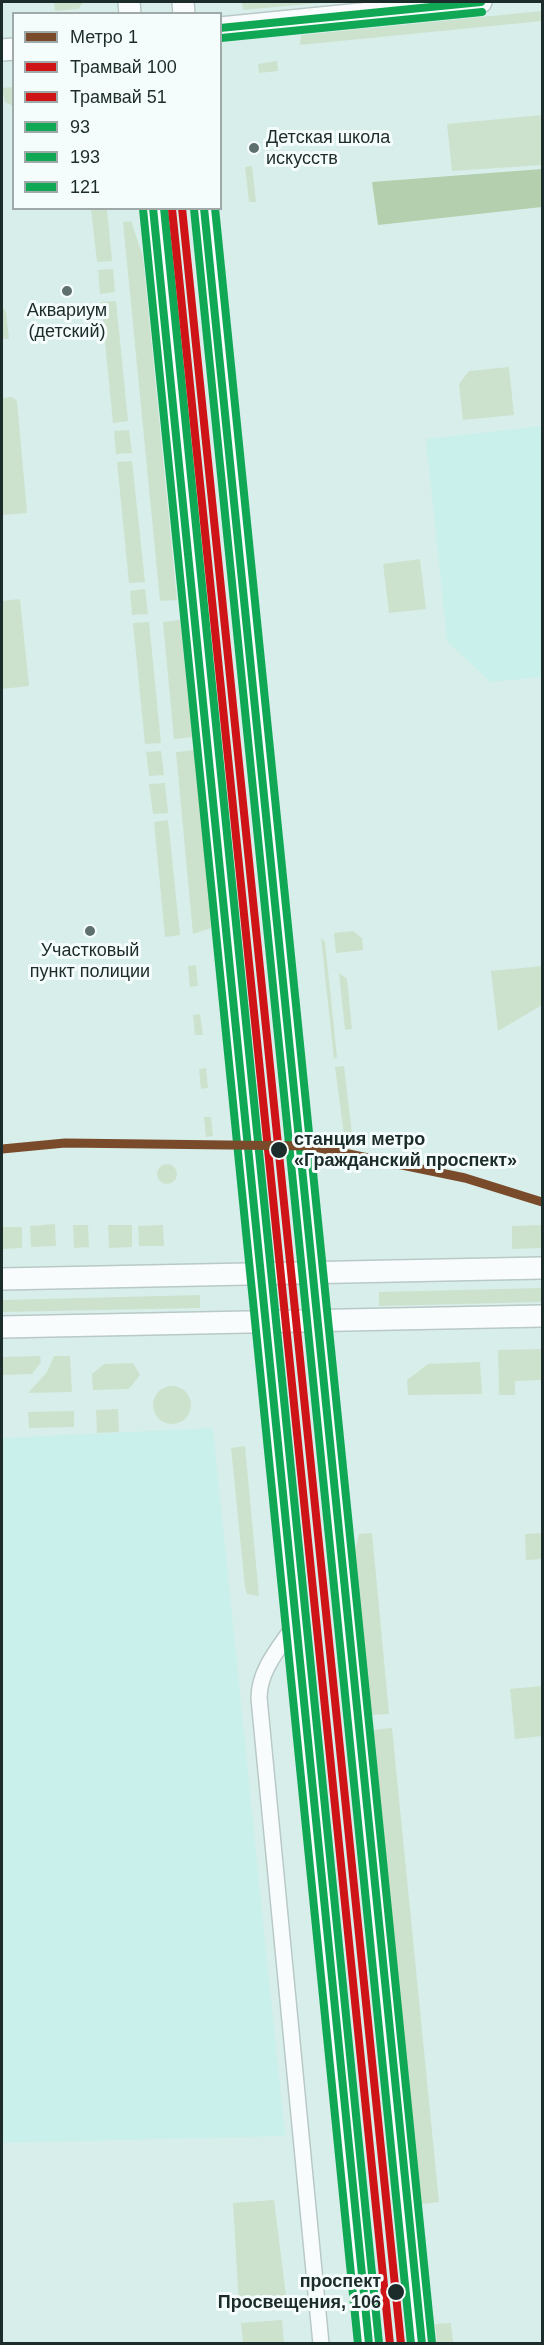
<!DOCTYPE html>
<html>
<head>
<meta charset="utf-8">
<style>
  body { margin:0 }
  #map { position:relative; width:544px; height:2345px; overflow:hidden; background:#d8eeeb; font-family:Helvetica,sans-serif }
  canvas { display:block }
  .frame { position:absolute; inset:0; border:3px solid #1c2c2a; pointer-events:none }
  .legend { position:absolute; left:12px; top:12px; width:210px; height:198px; box-sizing:border-box; background:#f5fdfc; border:2px solid #9ea9a8; margin:0; padding:8px 10px; list-style:none; font-size:18px; color:#1c2c2a }
  .legend li { display:flex; align-items:center; gap:12px; height:30px }
  .legend b { width:30px; border:2px solid #9ea9a8 }
</style>
</head>
<body>
<div id="map">
<canvas width="544" height="2345"></canvas>
<div class="frame"></div>
<ul class="legend">
<li><b style="height:8px;background:#7a4b2a"></b>Метро 1</li>
<li><b style="height:8px;background:#ce1417"></b>Трамвай 100</li>
<li><b style="height:8px;background:#ce1417"></b>Трамвай 51</li>
<li><b style="height:8px;background:#10a855"></b>93</li>
<li><b style="height:8px;background:#10a855"></b>193</li>
<li><b style="height:8px;background:#10a855"></b>121</li>
</ul>
</div>
<script>
const c = document.querySelector('canvas').getContext('2d');
c.lineJoin = 'round';
function paint(path, color) {
  c.fillStyle = color;
  c.fill(path, 'evenodd');
}
function trace(path, color, width, dash) {
  c.strokeStyle = color;
  c.lineWidth = width;
  c.lineCap = dash ? 'butt' : 'round';
  c.setLineDash(dash || []);
  c.stroke(path);
}
function drawText(font, color, halo, rows, align = 'center') {
  c.font = font + ' Helvetica,sans-serif';
  c.lineWidth = 6;
  c.setLineDash([]);
  c.textBaseline = 'middle';
  c.strokeStyle = halo;
  c.fillStyle = color;
  for (const [text, x, y, turn = 0] of rows) {
    c.save();
    c.translate(x, y);
    c.rotate((+turn || 0) * Math.PI / 180);
    c.textAlign = isNaN(turn) ? turn : align;
    if (halo) c.strokeText(text, 0, 0);
    c.fillText(text, 0, 0);
    c.restore();
  }
}
const built = new Path2D(`
  M 542,426 L 542,677 L 490,682 L 447,641 L 426,439 Z
  M 213,1428 L 285,2136 L 2,2143 L 2,1438 Z`);
const green = new Path2D(`
  M 54,2 L 84,2 L 78,9 L 55,11 Z
  M 242,2 L 331,2 L 243,10 Z
  M 542,11 L 542,21 L 300,45 L 301,35 Z
  M 277,61 L 278,71 L 259,73 L 258,64 Z
  M 13,87 L 14,87 L 13,106 L 5,102 L 2,88 Z
  M 542,115 L 542,165 L 452,171 L 447,124 Z
  M 252,166 L 256,202 L 249,202 L 245,167 Z
  M 91,209 L 107,209 L 112,261 L 97,262 Z
  M 131,221 L 143,257 L 177,600 L 160,601 L 123,222 Z
  M 113,269 L 115,292 L 100,294 L 98,270 Z
  M 116,301 L 128,421 L 113,423 L 101,302 Z
  M 2,307 L 6,311 L 9,339 L 2,339 Z
  M 509,367 L 514,415 L 463,420 L 459,384 L 469,371 Z
  M 12,397 L 17,401 L 27,513 L 2,515 L 2,398 Z
  M 129,430 L 132,453 L 116,454 L 114,431 Z
  M 132,461 L 145,582 L 129,583 L 117,462 Z
  M 420,559 L 426,609 L 389,613 L 383,564 Z
  M 145,589 L 148,614 L 132,615 L 130,591 Z
  M 20,599 L 29,686 L 2,689 L 2,601 Z
  M 180,620 L 192,737 L 174,739 L 163,622 Z
  M 149,622 L 161,743 L 145,744 L 133,623 Z
  M 195,750 L 211,928 L 193,934 L 176,752 Z
  M 161,751 L 164,775 L 149,776 L 146,752 Z
  M 165,783 L 168,813 L 153,814 L 149,784 Z
  M 168,820 L 180,935 L 165,937 L 154,822 Z
  M 353,931 L 362,938 L 363,950 L 336,953 L 334,933 Z
  M 321,938 L 325,942 L 337,1057 L 334,1059 Z
  M 196,965 L 198,986 L 190,987 L 188,966 Z
  M 542,966 L 542,1005 L 498,1031 L 491,971 Z
  M 339,973 L 347,979 L 352,1029 L 345,1030 Z
  M 200,1014 L 203,1035 L 195,1035 L 193,1015 Z
  M 344,1066 L 352,1134 L 344,1135 L 335,1067 Z
  M 206,1068 L 208,1088 L 201,1089 L 199,1069 Z
  M 204,1117 L 211,1117 L 213,1136 L 206,1137 Z
  M157 1174a10 10 0 1 1 20 0a10 10 0 1 1-20 0Z
  M 55,1224 L 56,1246 L 31,1247 L 30,1226 Z
  M 73,1225 L 88,1225 L 89,1247 L 74,1248 Z
  M 108,1225 L 132,1225 L 132,1247 L 109,1248 Z
  M 163,1225 L 164,1246 L 139,1246 L 138,1226 Z
  M 542,1225 L 542,1248 L 512,1249 L 512,1226 Z
  M 2,1227 L 22,1227 L 22,1248 L 2,1249 Z
  M 542,1288 L 542,1302 L 379,1306 L 379,1292 Z
  M 200,1295 L 200,1308 L 2,1312 L 2,1300 Z
  M 541,1346 L 542,1380 L 515,1381 L 515,1395 L 499,1395 L 498,1350 L 541,1349 Z
  M 40,1356 L 41,1362 L 32,1374 L 2,1375 L 2,1357 Z
  M 54,1356 L 70,1356 L 72,1392 L 28,1393 L 47,1372 Z
  M 480,1362 L 482,1394 L 408,1395 L 407,1380 L 428,1364 Z
  M 133,1363 L 140,1375 L 129,1389 L 93,1390 L 92,1374 L 104,1364 Z
  M153 1405a19 19 0 1 1 38 0a19 19 0 1 1-38 0Z
  M 118,1409 L 119,1432 L 97,1433 L 96,1410 Z
  M 74,1411 L 74,1427 L 29,1428 L 28,1412 Z
  M 245,1446 L 259,1596 L 247,1594 L 245,1587 L 231,1448 Z
  M 372,1533 L 389,1714 L 371,1715 L 354,1554 L 359,1534 Z
  M 542,1533 L 542,1559 L 526,1560 L 525,1534 Z
  M 542,1686 L 542,1736 L 515,1739 L 510,1689 Z
  M 392,1728 L 439,2202 L 421,2204 L 373,1730 Z
  M 274,2200 L 287,2303 L 239,2306 L 233,2203 Z
  M 282,2320 L 284,2343 L 243,2343 L 241,2323 Z
  M 451,2323 L 453,2343 L 437,2343 L 435,2324 Z`);
const forest = new Path2D(`
  M 542,169 L 542,207 L 378,225 L 372,182 Z`);
const street = new Path2D(`
  M 296,1623 C 281,1646 259,1669 259,1698 L 321,2344`);
const secondary = new Path2D(`
  M 129,2 L 130,14
  M 183,2 L 184,14
  M 220,28 L 481,2
  M 2,50 L 14,49
  M 153,208 L 369,2344
  M 204,208 L 422,2344
  M 2,1279 L 542,1268
  M 2,1327 L 542,1316`);
const bus1 = new Path2D(`
  M 220,28 L 481,2
  M 153,208 L 369,2344
  M 204,208 L 422,2344`);
const bus2 = new Path2D(`
  M 221,38 L 482,12
  M 143,209 L 358,2344
  M 194,209 L 411,2344`);
const bus3 = new Path2D(`
  M 164,208 L 379,2343
  M 215,208 L 432,2343`);
const tram1 = new Path2D(`
  M 182,208 L 401,2344`);
const tram2 = new Path2D(`
  M 172,209 L 390,2344`);
const metro1 = new Path2D(`
  M 2,1149 L 65,1143 L 310,1146 L 465,1178 L 542,1202`);
const markers = [
  [254,148,6,"#5e706e"],
  [67,291,6,"#5e706e"],
  [90,931,6,"#5e706e"],
  [279,1150,9,"#1c2c2a"],
  [396,2292,9,"#1c2c2a"]
];
const poiNames = [
  ["Детская школа",266,138,"left"],
  ["искусств",266,159,"left"],
  ["Аквариум",67,311],
  ["(детский)",67,332],
  ["Участковый",90,951],
  ["пункт полиции",90,972]
];
const stopNames = [
  ["станция метро",294,1140],
  ["«Гражданский проспект»",294,1161],
  ["проспект",381,2282,"right"],
  ["Просвещения, 106",381,2303,"right"]
];
paint(built, '#caf0eb');
paint(green, '#cde2cd');
paint(forest, '#b4cfad');
trace(street, '#b8c9c7', 18);
trace(secondary, '#b8c9c7', 24);
trace(street, '#f9fcfc', 15);
trace(secondary, '#f9fcfc', 21);
trace(bus1, '#10a855', 8);
trace(bus2, '#10a855', 8);
trace(bus3, '#10a855', 8);
trace(tram1, '#ce1417', 8);
trace(tram2, '#ce1417', 8);
trace(metro1, '#7a4b2a', 9);
for (const [x, y, r, color] of markers) {
  const dot = new Path2D();
  dot.arc(x, y, r, 0, 2 * Math.PI);
  c.fillStyle = color;
  c.fill(dot);
  trace(dot, '#f5fdfc', 2);
}
drawText('18px', '#1c2c2a', '#f5fdfc', poiNames);
drawText('bold 18px', '#1c2c2a', '#f5fdfc', stopNames, 'left');
</script>
</body>
</html>
